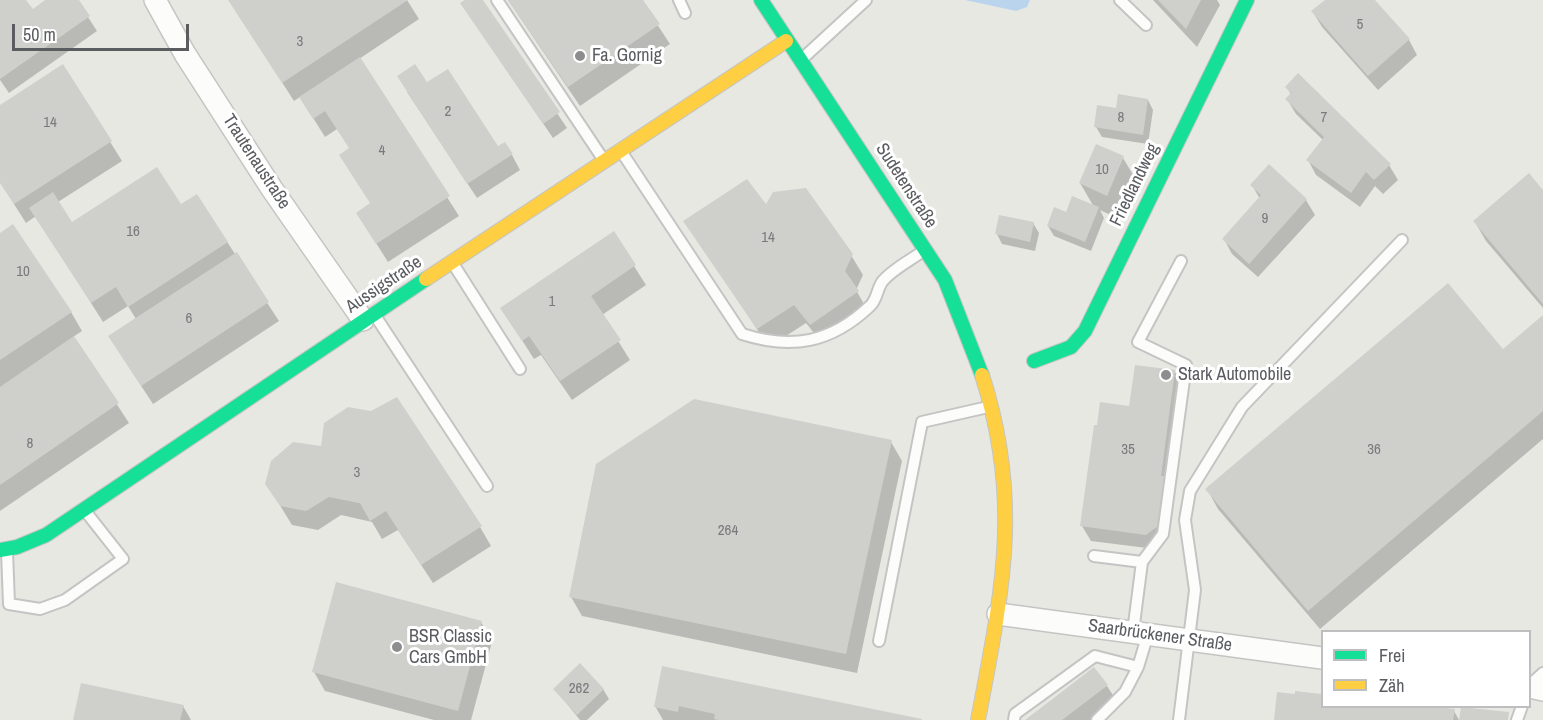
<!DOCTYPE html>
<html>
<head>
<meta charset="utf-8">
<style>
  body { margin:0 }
  #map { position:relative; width:1543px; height:720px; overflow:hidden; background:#e8e8e3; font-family:"Archivo Narrow",sans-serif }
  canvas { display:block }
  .legend { position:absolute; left:1321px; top:630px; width:210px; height:78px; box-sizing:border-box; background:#fff; border:2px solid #bdbebf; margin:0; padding:8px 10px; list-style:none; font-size:18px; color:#5a5c60 }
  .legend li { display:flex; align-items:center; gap:12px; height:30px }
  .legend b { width:30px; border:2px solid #bdbebf }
  .scale { position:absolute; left:12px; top:24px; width:177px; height:27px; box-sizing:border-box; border:3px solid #5a5c60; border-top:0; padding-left:8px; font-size:18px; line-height:21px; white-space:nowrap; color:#5a5c60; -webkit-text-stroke:4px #fff; paint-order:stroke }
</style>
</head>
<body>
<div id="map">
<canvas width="1543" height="720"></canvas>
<ul class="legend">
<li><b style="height:8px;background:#16e098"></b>Frei</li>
<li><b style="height:8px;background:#ffcf43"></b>Zäh</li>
</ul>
<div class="scale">50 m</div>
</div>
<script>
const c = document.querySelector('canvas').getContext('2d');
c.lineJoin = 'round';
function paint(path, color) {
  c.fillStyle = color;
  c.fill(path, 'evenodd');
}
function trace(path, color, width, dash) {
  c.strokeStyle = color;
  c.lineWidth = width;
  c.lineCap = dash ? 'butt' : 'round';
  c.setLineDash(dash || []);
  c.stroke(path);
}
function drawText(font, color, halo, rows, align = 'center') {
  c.font = font + ' "Archivo Narrow",sans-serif';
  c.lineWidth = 6;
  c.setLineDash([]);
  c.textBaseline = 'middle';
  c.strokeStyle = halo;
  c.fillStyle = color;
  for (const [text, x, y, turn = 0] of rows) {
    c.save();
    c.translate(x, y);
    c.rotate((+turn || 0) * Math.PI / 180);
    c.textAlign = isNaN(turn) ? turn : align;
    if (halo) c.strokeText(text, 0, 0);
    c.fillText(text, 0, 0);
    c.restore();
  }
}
const water = new Path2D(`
  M 965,0 L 1030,0 L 1027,7 L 1016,11 Z`);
const shadow = new Path2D(`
  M 0,0 L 24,0 L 32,11 L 48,0 L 77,0 L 97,31 L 9,93 L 0,80 Z
  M 229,0 L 407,0 L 419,19 L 359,59 L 459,216 L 388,262 L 369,232 L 371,204 L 350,149 L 337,129 L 325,137 L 300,97 L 294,101 Z
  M 467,0 L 481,0 L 567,128 L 553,138 L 471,18 L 462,4 Z
  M 508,0 L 644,0 L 642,1 L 670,44 L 580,106 Z
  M 1153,0 L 1217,0 L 1220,5 L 1197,47 Z
  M 1327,0 L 1373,0 L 1409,40 L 1417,55 L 1378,90 L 1322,27 L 1313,12 Z
  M 63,66 L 122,161 L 58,202 L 72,224 L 180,207 L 197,196 L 279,321 L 153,404 L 121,355 L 136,319 L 128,306 L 103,322 L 36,216 L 26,223 L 0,182 L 0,107 Z
  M 426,84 L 498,148 L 512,155 L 520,170 L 477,198 L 407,92 Z
  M 1287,87 L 1389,165 L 1398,180 L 1383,194 L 1375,186 L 1360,207 L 1316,175 L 1308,160 L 1323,140 L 1296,114 L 1287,99 L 1291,95 Z
  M 1148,100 L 1153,110 L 1148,144 L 1102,137 L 1096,127 L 1117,109 Z
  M 1097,146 L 1123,158 L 1138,183 L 1121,220 L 1100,210 L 1104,218 L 1091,251 L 1054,236 L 1048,226 L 1066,214 L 1094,207 L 1080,183 Z
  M 1269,166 L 1306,200 L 1315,215 L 1258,277 L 1232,254 L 1224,239 L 1260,199 L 1252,185 Z
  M 1543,192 L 1543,308 L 1486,241 L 1475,222 Z
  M 766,207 L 851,255 L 863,275 L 856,290 L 868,311 L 822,343 L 806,323 L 769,347 L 685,222 Z
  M 1033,223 L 1039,233 L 1035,251 L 1002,244 L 997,234 Z
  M 613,233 L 646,285 L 602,315 L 630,360 L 572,400 L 541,355 L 534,359 L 502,309 Z
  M 0,234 L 71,312 L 82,331 L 73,337 L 129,423 L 0,511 Z
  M 1543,317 L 1543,439 L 1320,629 L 1218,509 L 1207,489 L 1503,351 Z
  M 1175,372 L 1183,387 L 1166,541 L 1155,549 L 1091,541 L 1082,526 L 1130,407 Z
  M 891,442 L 902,461 L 857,673 L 582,616 L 571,597 Z
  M 267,484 L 480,527 L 491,546 L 433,583 L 398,530 L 382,539 L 372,522 L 341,515 L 318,530 L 292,525 Z
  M 481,622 L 492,642 L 471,720 L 434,720 L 325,691 L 314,672 Z
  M 664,668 L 919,720 L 663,720 L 655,706 Z
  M 1107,686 L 1116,700 L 1090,720 L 1028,720 Z
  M 555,689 L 603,689 L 609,699 L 587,720 L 580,720 Z
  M 1297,693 L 1322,696 L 1322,706 L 1454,711 L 1459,720 L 1276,720 Z
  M 183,706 L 191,720 L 74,720 Z`);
const building = new Path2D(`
  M 0,0 L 26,0 L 33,9 L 45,0 L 79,0 L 90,16 L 0,79 Z
  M 228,0 L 408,0 L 282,83 Z
  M 465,0 L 483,0 L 560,112 L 543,124 L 460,3 Z
  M 508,0 L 643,0 L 660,24 L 568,87 Z
  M 1158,0 L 1201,0 L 1186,29 Z
  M 1325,0 L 1375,0 L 1410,39 L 1368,76 L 1311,11 Z
  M 360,57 L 450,196 L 376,244 L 356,213 L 370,203 L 339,155 L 349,148 L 325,111 L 313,119 L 299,97 Z
  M 63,64 L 112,141 L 14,204 L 0,183 L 0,105 Z
  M 415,64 L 427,82 L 448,69 L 498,146 L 505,142 L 513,154 L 467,184 L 397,76 Z
  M 1298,73 L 1391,164 L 1374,180 L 1366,172 L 1351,193 L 1306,160 L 1324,137 L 1285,99 L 1291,93 L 1285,87 Z
  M 1118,94 L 1148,99 L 1143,135 L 1094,127 L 1097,105 L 1116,108 Z
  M 1096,144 L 1124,156 L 1107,196 L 1079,183 Z
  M 1269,164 L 1307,199 L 1249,264 L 1222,239 L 1261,195 L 1250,185 Z
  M 157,167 L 181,204 L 197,194 L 228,242 L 128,307 L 116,287 L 91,303 L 29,208 L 53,192 L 72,222 Z
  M 1529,173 L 1543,190 L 1543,304 L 1473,221 Z
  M 747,179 L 766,204 L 773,192 L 806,188 L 853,254 L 845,271 L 859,291 L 810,325 L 794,305 L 757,329 L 683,221 Z
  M 1072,196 L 1099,207 L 1085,242 L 1047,226 L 1054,207 L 1066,212 Z
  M 999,215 L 1034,222 L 1030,242 L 995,234 Z
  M 13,224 L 72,312 L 0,360 L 0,233 Z
  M 614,231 L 636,265 L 591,296 L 621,340 L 560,381 L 529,336 L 522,341 L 500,308 Z
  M 237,252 L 269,302 L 141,386 L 108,336 Z
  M 1448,283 L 1503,349 L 1543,315 L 1543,411 L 1308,611 L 1205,489 Z
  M 74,336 L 119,403 L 0,485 L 0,387 Z
  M 1135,365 L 1175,370 L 1161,476 L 1165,476 L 1158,526 L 1146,535 L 1080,526 L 1094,425 L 1097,425 L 1100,402 L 1129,406 Z
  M 397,397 L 482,526 L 421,565 L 386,511 L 370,521 L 360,503 L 329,497 L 306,511 L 280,506 L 265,484 L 271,461 L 293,442 L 321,446 L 324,423 L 348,407 L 371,411 Z
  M 694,399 L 892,440 L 846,654 L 569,597 L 596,464 Z
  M 336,582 L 482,621 L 458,711 L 312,672 Z
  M 580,663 L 604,689 L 577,715 L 553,689 Z
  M 662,666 L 922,719 L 922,720 L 719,720 L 714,719 L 715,714 L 679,706 L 678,712 L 654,707 Z
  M 1094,667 L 1108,685 L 1062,720 L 1025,720 Z
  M 81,683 L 184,705 L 180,720 L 73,720 Z
  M 1295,691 L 1322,694 L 1322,706 L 1430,706 L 1455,709 L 1453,720 L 1274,720 L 1277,692 L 1295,694 Z
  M 1461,707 L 1509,712 L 1508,720 L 1459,720 Z`);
const lane = new Path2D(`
  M 497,0 L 603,159
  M 679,0 L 685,13
  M 1120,0 L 1146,25
  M 802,59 L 866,0
  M 621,151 L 742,334 C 792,350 831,343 870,306 C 877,300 877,289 882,282 C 891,270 911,260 923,251
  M 452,262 L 520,369
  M 374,314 L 487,486
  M 7,551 L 9,604 L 40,609 L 65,600 L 123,559 L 86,512
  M 1094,556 L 1142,562
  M 1133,632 L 1142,562 L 1163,534 L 1186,365 L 1138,342 L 1181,261
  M 879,641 L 922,422 L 988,407
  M 1530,685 L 1543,673
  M 1014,720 L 1015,714 L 1095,656 L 1138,667
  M 1097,720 L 1125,692 L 1138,667 L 1148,634
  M 1179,720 L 1195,590 L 1185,520 L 1190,491 L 1242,407 L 1402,240
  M 1517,720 L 1522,706`);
const street = new Path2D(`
  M 155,0 L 185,54 L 272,189 L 363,320
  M 998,614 L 1322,658
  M 1530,687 L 1543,690`);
const fast = new Path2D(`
  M 761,0 L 945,280 L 982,375
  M 1034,361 L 1071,347 L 1085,331 L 1247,0
  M 0,550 L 17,547 L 46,535 L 426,279`);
const slow = new Path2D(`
  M 426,279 L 786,41
  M 978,720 C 1002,593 1023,502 982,375`);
const markers = [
  [580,56,6,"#8c8d8e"],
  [1166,375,6,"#8c8d8e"],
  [397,647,6,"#8c8d8e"]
];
const numberNames = [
  ["5",1360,25],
  ["3",300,42],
  ["2",448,112],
  ["8",1121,118],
  ["7",1324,118],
  ["14",50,123],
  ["4",382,151],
  ["10",1102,170],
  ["9",1265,219],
  ["16",133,232],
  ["14",768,238],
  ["10",23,272],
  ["1",552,302],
  ["6",189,319],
  ["8",30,444],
  ["35",1128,450],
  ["36",1374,450],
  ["3",357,473],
  ["264",728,531],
  ["262",579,689]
];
const poiNames = [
  ["Fa. Gornig",592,56],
  ["Stark Automobile",1178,375],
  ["BSR Classic",409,637],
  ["Cars GmbH",409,658]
];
const streetNames = [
  ["Trautenaustraße",256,162,57],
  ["Friedlandweg",1135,185,-64],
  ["Sudetenstraße",906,186,57],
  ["Aussigstraße",384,285,-34],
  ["Saarbrückener Straße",1160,636,8]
];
paint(water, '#bbd4ee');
paint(shadow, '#0003');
paint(building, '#cfcfcc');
trace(lane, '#c4c4c4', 14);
trace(street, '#c4c4c4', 24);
trace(fast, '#c5c5c5', 16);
trace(slow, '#c5c5c5', 16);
trace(lane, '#fcfcfb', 10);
trace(street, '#fcfcfb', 21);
trace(fast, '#16e098', 14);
trace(slow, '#ffcf43', 14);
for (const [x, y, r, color] of markers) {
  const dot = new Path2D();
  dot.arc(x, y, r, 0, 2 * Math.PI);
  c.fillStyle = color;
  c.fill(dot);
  trace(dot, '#fff', 2);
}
drawText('15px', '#787a7c', null, numberNames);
drawText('18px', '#5a5c60', '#fff', poiNames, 'left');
drawText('18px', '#5a5c60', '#fff', streetNames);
</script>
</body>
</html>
